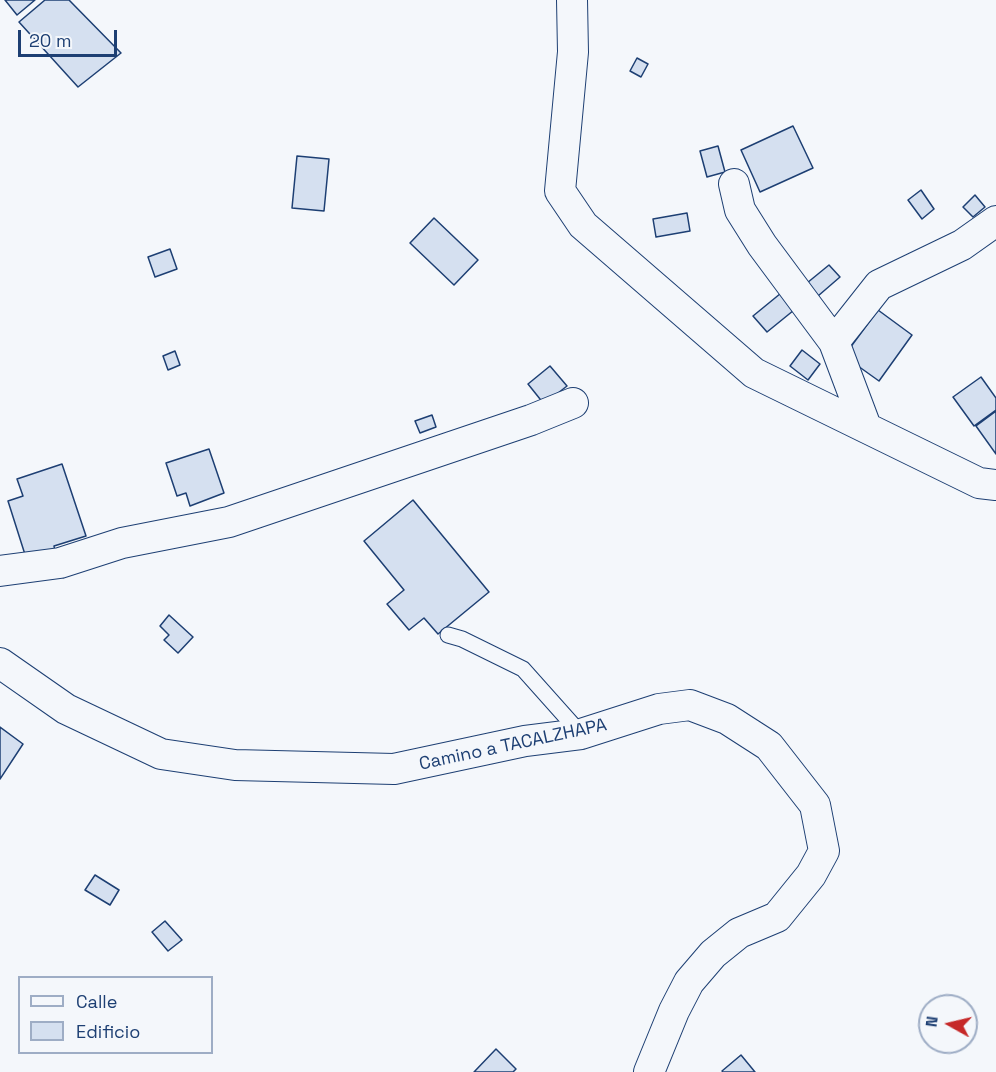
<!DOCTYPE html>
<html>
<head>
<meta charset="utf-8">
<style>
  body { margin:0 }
  #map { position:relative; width:996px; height:1072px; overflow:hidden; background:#f4f7fb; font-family:"Space Grotesk",sans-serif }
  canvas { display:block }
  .legend { position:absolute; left:18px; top:976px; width:195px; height:78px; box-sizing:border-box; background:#f4f7fb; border:2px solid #9eadc5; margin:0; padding:8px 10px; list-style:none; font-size:18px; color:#1d3f73 }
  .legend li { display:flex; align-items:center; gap:12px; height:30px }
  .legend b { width:30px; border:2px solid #9eadc5 }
  .north { position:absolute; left:918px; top:994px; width:60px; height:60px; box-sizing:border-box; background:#f4f7fb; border:2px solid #9eadc5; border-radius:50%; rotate:278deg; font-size:16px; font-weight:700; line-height:24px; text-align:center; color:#1d3f73 }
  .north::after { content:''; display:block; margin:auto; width:21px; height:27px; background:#c62828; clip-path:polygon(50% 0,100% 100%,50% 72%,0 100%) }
  .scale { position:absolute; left:18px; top:30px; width:99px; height:27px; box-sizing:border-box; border:3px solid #1d3f73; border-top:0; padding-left:8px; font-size:18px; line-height:21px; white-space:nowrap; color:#1d3f73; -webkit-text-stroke:4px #f4f7fb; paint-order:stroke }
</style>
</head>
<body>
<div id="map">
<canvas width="996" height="1072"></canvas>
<ul class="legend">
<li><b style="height:8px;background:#f4f7fb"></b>Calle</li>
<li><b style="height:16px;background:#d5e0f0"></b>Edificio</li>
</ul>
<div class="north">N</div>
<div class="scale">20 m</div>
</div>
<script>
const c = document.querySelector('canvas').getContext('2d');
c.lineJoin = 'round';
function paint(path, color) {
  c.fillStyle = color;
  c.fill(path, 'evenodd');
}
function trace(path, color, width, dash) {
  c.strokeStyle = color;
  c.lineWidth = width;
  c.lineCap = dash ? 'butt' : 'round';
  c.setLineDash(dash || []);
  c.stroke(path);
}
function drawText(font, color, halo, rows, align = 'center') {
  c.font = font + ' "Space Grotesk",sans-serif';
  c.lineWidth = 4.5;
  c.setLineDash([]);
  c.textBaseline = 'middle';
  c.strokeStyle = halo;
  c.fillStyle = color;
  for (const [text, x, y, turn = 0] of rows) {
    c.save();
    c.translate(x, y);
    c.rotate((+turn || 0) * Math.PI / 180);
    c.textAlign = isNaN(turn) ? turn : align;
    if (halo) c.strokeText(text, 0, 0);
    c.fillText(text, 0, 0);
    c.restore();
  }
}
const building = new Path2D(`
  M 5,0 L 35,0 L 17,15 Z
  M 45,0 L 69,0 L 121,53 L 78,87 L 19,22 Z
  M 637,58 L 648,64 L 641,77 L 630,71 Z
  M 793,126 L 813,168 L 760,192 L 741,150 Z
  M 718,146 L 725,172 L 707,177 L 700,151 Z
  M 297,156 L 329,159 L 324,211 L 292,208 Z
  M 921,190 L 934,209 L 922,219 L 908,200 Z
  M 975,195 L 985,207 L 973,217 L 963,207 Z
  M 687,213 L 690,231 L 656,237 L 653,219 Z
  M 434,218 L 478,260 L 454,285 L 410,243 Z
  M 170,249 L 177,269 L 155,277 L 148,257 Z
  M 829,265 L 840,277 L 818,296 L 807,283 Z
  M 786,289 L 799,306 L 767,332 L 753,316 Z
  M 878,310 L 912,335 L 879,381 L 844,356 Z
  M 802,350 L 820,364 L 808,380 L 790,366 Z
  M 175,351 L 180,365 L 168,370 L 163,356 Z
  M 550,366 L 567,386 L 544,404 L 528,384 Z
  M 981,377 L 996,398 L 996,410 L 974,426 L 953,397 Z
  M 996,411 L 996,454 L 976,426 Z
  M 432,415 L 436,427 L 420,433 L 415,421 Z
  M 209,449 L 224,493 L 190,506 L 186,493 L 177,496 L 166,463 Z
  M 62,464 L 86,536 L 54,546 L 56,555 L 28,564 L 8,501 L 23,496 L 17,479 Z
  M 413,500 L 489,592 L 438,634 L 424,618 L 409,630 L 387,604 L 404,590 L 364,541 Z
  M 169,615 L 193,637 L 178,653 L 164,640 L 169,635 L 160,626 Z
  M 0,727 L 23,744 L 0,779 Z
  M 95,875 L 119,890 L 110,905 L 85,890 Z
  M 165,921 L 182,940 L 168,951 L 152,932 Z
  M 496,1049 L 516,1069 L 513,1072 L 474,1072 Z
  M 741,1055 L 755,1072 L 723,1072 L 722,1071 Z`);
const service = new Path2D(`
  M 448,635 L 462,639 L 523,669 L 581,734`);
const minor = new Path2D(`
  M 572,0 L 573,52 L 560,191 L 583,225 L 754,373 L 979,483 L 996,485
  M 734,184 L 740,210 L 762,245 L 834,342 L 866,427
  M 834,342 L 879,285 L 962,245 L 996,221
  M 0,571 L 60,563 L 122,543 L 229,522 L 531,420 L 573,403
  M 0,663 L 66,709 L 161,754 L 235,765 L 394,769 L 525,741 L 581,734 L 659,709 L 690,705 L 727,719 L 769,746 L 815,805 L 824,851 L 811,875 L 777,917 L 739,933 L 713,954 L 689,982 L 674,1011 L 649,1072`);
const streetNames = [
  ["Camino a TACALZHAPA",513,745,-12]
];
paint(building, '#d5e0f0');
trace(building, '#1d3f73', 1.5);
trace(service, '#1d3f73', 17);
trace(minor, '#1d3f73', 32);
trace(service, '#f4f7fb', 15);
trace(minor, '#f4f7fb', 30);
drawText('18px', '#1d3f73', '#f4f7fb', streetNames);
</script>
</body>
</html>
